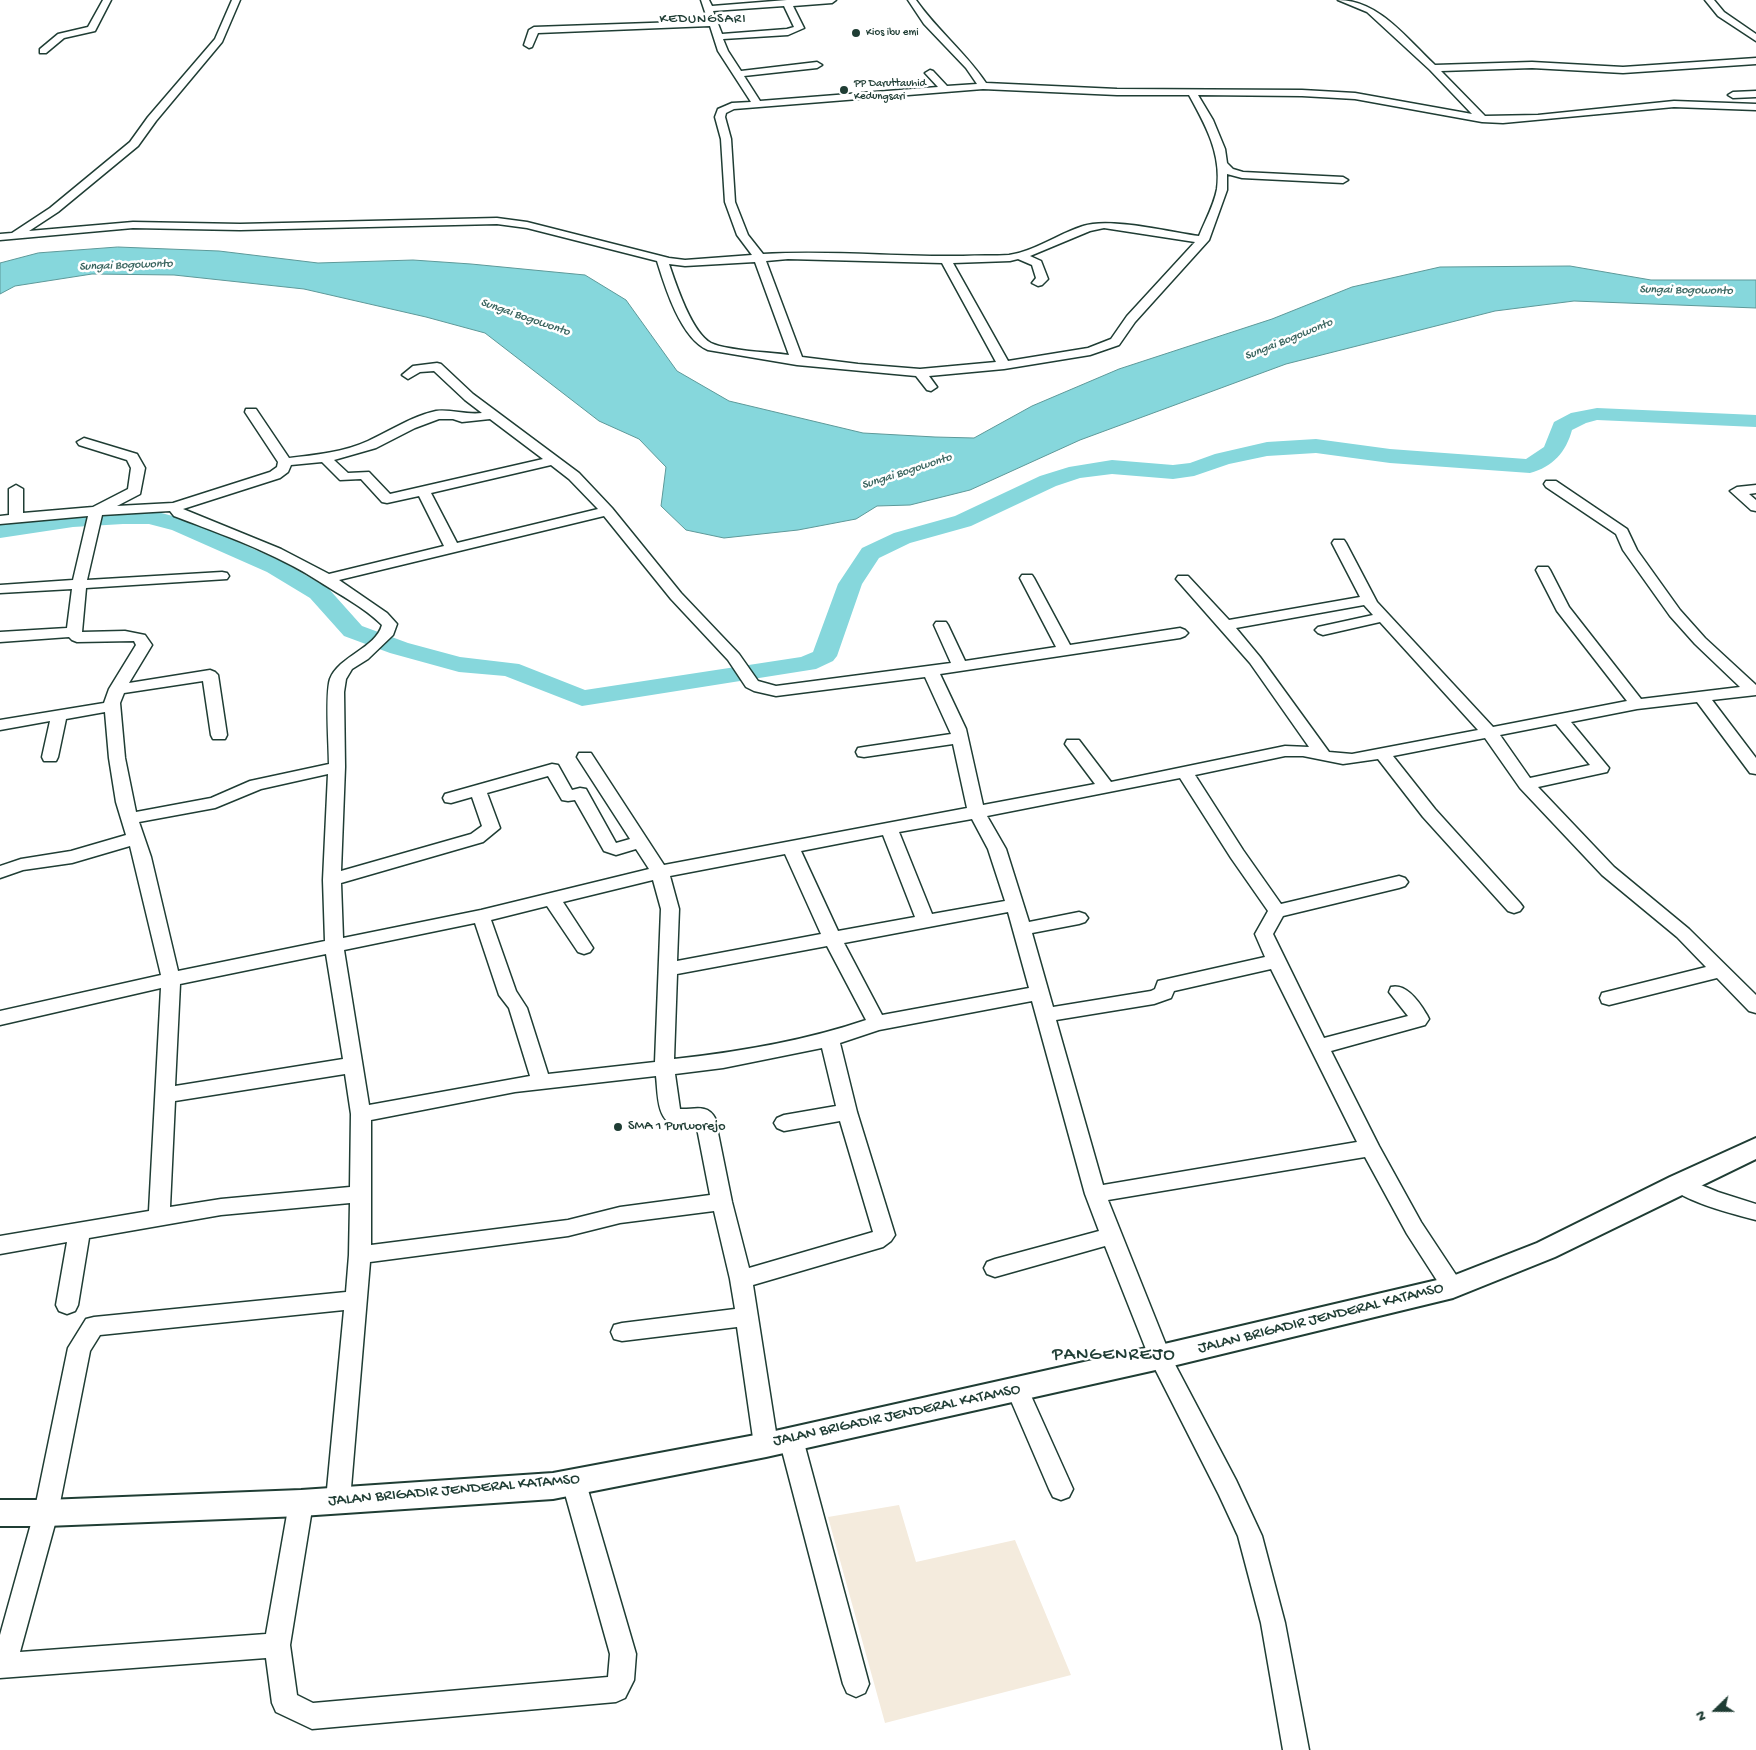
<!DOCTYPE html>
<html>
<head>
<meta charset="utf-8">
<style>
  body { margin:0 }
  #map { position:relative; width:1756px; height:1750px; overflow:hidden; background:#fff; font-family:"Gochi Hand",sans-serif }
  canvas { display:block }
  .north { position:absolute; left:1691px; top:1685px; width:50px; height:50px; -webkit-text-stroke:4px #fff; paint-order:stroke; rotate:248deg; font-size:14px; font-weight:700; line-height:20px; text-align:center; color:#1f3d34 }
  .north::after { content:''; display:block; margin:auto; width:18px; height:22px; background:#1f3d34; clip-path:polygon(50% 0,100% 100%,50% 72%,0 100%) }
</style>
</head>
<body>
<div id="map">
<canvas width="1756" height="1750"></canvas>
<div class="north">N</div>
</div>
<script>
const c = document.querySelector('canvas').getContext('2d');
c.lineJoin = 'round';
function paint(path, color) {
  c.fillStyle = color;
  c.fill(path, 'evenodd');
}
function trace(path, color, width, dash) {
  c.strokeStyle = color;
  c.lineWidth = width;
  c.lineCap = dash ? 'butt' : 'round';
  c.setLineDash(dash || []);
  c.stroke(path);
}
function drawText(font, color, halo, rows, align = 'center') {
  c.font = font + ' "Gochi Hand",sans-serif';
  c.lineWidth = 5;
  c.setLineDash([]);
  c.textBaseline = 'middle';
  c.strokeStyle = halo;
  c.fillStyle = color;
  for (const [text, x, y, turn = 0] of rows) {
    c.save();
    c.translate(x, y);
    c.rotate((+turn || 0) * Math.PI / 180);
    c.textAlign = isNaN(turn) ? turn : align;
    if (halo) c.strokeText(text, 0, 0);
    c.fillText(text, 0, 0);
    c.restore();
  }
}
const built = new Path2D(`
  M 899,1505 L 916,1562 L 1015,1540 L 1071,1675 L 885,1723 L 828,1517 Z`);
const water = new Path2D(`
  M 118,247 L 219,251 L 318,263 L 413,260 L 471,264 L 585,275 L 626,300 L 677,371 L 729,401 L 863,433 L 935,437 L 974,438 L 1032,406 L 1119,369 L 1272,319 L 1352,287 L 1440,267 L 1570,266 L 1651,280 L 1756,280 L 1756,308 L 1574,301 L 1495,311 L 1286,364 L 1080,440 L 970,490 L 910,505 L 877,506 L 856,519 L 798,530 L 724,538 L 686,530 L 661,506 L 666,467 L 639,439 L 599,421 L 485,333 L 426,317 L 304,289 L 174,275 L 92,274 L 15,286 L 0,294 L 0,263 L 38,253 Z`);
const river = new Path2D(`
  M 1597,408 L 1756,415 L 1756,427 L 1597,420 L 1586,423 L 1572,430 C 1566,452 1553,467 1530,473 L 1390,463 L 1316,453 L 1267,456 L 1229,464 L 1194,476 L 1173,479 L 1112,474 L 1080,478 L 1056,486 L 971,526 L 910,543 L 879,558 L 862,584 L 837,656 L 833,661 L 816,669 L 582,706 L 505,676 L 459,672 L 390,653 L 344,636 L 310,598 L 267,572 L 172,530 L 149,524 L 123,524 L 73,527 L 0,538 L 0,524 L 73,513 L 123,510 L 150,510 L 188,520 L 283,562 L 328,588 L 362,626 L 408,643 L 460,657 L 519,664 L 585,690 L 801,657 L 813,652 L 838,584 L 862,548 L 894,533 L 955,516 L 1040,476 L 1069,467 L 1112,460 L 1173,465 L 1190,463 L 1215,454 L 1267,442 L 1316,439 L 1390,449 L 1526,459 L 1544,447 L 1554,422 L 1571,413 Z`);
const minor = new Path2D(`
  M 103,0 L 111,0 L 95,31 L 64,38 L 46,53 L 40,53 L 40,49 L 58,34 L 88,27 Z
  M 232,0 L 240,0 L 222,42 L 156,121 L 138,146 L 58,212 L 29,231 L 133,222 L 240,224 L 497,218 L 527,222 L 669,258 L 685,260 L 752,255 L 737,235 L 725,202 L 721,139 L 715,117 L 718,109 L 732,103 L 751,102 L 718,51 L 710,26 L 538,33 L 532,47 L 529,48 L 524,45 L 529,30 L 534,27 L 708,21 L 701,0 L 709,0 L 712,6 L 787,0 L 836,0 L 832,3 L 793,6 L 804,28 L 788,35 L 723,39 L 728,51 L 741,71 L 817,62 L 822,65 L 817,68 L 744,76 L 760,101 L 938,87 L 925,73 L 930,70 L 933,71 L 947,86 L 977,84 L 966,68 L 924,24 L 908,0 L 916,0 C 937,30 966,53 986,83 L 1117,89 L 1302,90 L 1355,93 L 1472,114 L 1430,70 L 1367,12 L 1338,0 C 1379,0 1407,39 1435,65 L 1532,62 L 1623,67 L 1756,58 L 1756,64 L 1623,73 L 1532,68 L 1441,71 L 1485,116 L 1538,115 L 1674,101 L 1756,104 L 1756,110 L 1674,107 L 1503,123 L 1482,122 L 1355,99 L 1302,96 L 1198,95 L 1213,120 L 1225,149 L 1227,163 L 1233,169 L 1243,172 L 1343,177 L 1348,180 L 1343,183 L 1242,178 L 1227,174 L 1227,190 L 1209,240 L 1135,322 L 1119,345 L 1090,355 L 1004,369 L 929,376 L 937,387 L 931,391 L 927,390 L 916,376 L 797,365 L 708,350 C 681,339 665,287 657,261 L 527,228 L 497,224 L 240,230 L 133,228 L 0,240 L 0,234 L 12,233 L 50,208 L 130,142 L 148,117 L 215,39 ZM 784,6 L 794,27 L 787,29 L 722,34 L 713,11 ZM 983,89 L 1117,95 L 1189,95 C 1205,124 1222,154 1217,189 C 1214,205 1205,221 1199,236 C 1170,232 1109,217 1083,226 C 1058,234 1035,251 1009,255 C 994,256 978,255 963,256 C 897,257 830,250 763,254 L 748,235 L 735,202 L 731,139 L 725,117 L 726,113 L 734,109 ZM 1104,228 L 1195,242 L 1127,316 L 1111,339 L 1088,348 L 1008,361 L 953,263 L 1010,261 L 1018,259 L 1032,265 L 1036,278 L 1032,283 L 1038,286 L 1042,285 L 1048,279 L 1041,261 L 1030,256 L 1090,231 ZM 788,259 L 942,263 L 996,362 L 920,369 L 858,364 L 802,357 L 766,261 ZM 755,262 L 789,355 C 769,352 728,351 711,343 C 692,333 676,285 669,264 L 685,266 Z
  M 1705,0 L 1714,0 L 1724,12 L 1756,34 L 1756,41 L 1718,16 Z
  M 1756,91 L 1756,97 L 1733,98 L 1728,95 L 1733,92 Z
  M 437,363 L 441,364 L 473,394 L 579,473 L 612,508 L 681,593 L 739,654 L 758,681 L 776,686 L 951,663 L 934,625 L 936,622 L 946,622 L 948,625 L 965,661 L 1056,647 L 1020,578 L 1022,575 L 1032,575 L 1034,578 L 1070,645 L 1180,628 L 1185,630 L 1188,633 L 1185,636 L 1180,638 L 940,674 L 966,729 L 983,805 L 1095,784 L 1065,744 L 1067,740 L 1079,740 L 1111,782 L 1285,746 L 1309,747 L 1250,663 L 1176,579 L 1178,576 L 1188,576 L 1229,620 L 1360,597 L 1332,543 L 1334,540 L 1344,540 L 1346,543 L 1377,602 L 1493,727 L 1627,701 L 1557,611 L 1536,570 L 1538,567 L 1548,567 L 1550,570 L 1569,607 L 1641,699 L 1740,687 L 1695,644 L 1670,616 L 1623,550 L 1616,534 L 1546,487 L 1544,484 L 1546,481 L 1556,481 L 1627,529 L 1637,550 L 1680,610 L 1705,638 L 1756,685 L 1756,695 L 1712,700 L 1756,758 L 1756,774 L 1750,773 L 1697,702 L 1637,709 L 1571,722 L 1609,768 L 1607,772 L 1538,787 L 1614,867 L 1689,929 L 1756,995 L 1756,1013 L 1749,1011 L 1717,978 L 1609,1005 L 1602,1003 L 1600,998 L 1602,993 L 1706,967 L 1677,937 L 1602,875 L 1520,788 L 1485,738 L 1393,756 L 1435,809 L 1520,903 L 1523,907 L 1520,911 L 1514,913 L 1508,911 L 1423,817 L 1378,759 L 1343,764 L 1303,756 L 1285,756 L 1195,775 L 1243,850 L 1281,904 L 1399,876 L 1405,878 L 1408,882 L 1405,886 L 1399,888 L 1283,916 L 1273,934 L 1324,1038 L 1408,1016 L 1389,992 L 1391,987 C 1407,983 1420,1003 1427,1015 L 1429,1019 L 1425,1025 L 1331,1051 L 1379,1146 L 1421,1222 L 1464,1287 L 1461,1293 L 1453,1296 L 1445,1293 L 1407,1234 L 1365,1157 L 1108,1200 L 1170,1355 L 1236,1480 L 1262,1536 L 1285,1623 L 1309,1750 L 1283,1750 L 1261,1623 L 1238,1536 L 1219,1495 L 1149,1357 L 1105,1246 L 995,1277 L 987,1274 L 984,1268 L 987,1262 L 995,1259 L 1099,1231 L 1085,1194 L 1032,1001 L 879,1030 L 840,1043 L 857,1112 L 895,1235 L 891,1241 L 883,1247 L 753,1285 L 778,1445 L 774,1452 L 766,1455 L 758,1452 L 754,1445 L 737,1327 L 622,1341 L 614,1339 L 611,1332 L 614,1325 L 622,1323 L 735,1309 L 730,1279 L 714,1211 L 620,1223 L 568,1236 L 370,1262 L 350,1500 L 346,1508 L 338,1511 L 330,1508 L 326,1500 L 344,1310 L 100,1335 L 90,1351 L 58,1513 L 20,1652 L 266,1634 L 289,1503 L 293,1495 L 301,1492 L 309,1495 L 313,1503 L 290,1645 L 297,1695 L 313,1703 L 608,1677 L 610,1654 L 562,1483 L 566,1475 L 574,1472 L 582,1475 L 586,1483 L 636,1654 L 634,1680 L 625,1698 L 616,1702 L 312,1729 L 276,1712 L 272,1703 L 266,1658 L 0,1678 L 0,1635 L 34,1513 L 68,1348 L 86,1319 L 94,1317 L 346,1292 L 349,1255 L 350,1203 L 221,1215 L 89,1238 L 78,1305 L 75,1311 L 67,1314 L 59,1311 L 56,1305 L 67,1242 L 0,1254 L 0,1236 L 149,1211 L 161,988 L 0,1025 L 0,1011 L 161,975 L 130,846 L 72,863 L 23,870 L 0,878 L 0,866 L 21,859 L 71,851 L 126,835 L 116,802 L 109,758 L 105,712 L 66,719 L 58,757 L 56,761 L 44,761 L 42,757 L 50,721 L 0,730 L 0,720 L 104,703 L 109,689 L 136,645 L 134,641 L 77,642 L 72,640 L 69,637 L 0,642 L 0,632 L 67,628 L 72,589 L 0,593 L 0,585 L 73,580 L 88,516 L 0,524 L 0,516 L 9,515 L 9,489 L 16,485 L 23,489 L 23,513 L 93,507 L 128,489 L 131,468 L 127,460 L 79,445 L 77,442 L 84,438 L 137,454 L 145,468 L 140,494 L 117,506 L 173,503 L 270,472 L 277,467 L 278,462 L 245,412 L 246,409 L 256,409 L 289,458 C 315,455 344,452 368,441 C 390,431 412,416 436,411 C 451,409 466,415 482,413 L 465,400 L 434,371 L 420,372 L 408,379 L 402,375 L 413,366 ZM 439,419 L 453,419 L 462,422 L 490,419 L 543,459 L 390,494 L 369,472 L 348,473 L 334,460 L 376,448 L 415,428 ZM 322,462 L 340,480 L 361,479 L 382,502 L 387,503 L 419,496 L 444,546 L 329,574 L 281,549 L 183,509 L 280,478 L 288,472 L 291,465 ZM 551,465 L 569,479 L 598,509 L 457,543 L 431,493 ZM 170,511 L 174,516 C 223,535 276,553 320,582 C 340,595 364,607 382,625 C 376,648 339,656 330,679 C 325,694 329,745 329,764 L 250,781 L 211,798 L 136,812 L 125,758 L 120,703 L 124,693 L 203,681 L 211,735 L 213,739 L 225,739 L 227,735 L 218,675 L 215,672 L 210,670 L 129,683 L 152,645 L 145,635 L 125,631 L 82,632 L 86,588 L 227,579 L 229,576 L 227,573 L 222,572 L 87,580 L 102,515 ZM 604,516 L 671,599 L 728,660 L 746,687 L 754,691 L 776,696 L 925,677 L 951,734 L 864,747 L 858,748 L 856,752 L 858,756 L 864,757 L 953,744 L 967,808 L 664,865 L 591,753 L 579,753 L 577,757 L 630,839 L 616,843 L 586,789 L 580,788 L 572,790 L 558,765 L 552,764 L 445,794 L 443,798 L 445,802 L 451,803 L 472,797 L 482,826 L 471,834 L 341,871 L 345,767 L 344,692 L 346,679 L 352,669 L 368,659 L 393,635 L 397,624 L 387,613 L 339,580 ZM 1364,605 L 1373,615 L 1318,627 L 1315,630 L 1318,633 L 1323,635 L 1380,622 L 1478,730 L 1352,754 L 1329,752 L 1260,657 L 1236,628 ZM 1556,724 L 1590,765 L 1530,778 L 1500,735 ZM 328,774 L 323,880 L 325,941 L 178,971 L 151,857 L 139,822 L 215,808 L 261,789 ZM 548,776 L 562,800 L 568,801 L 575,800 L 604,851 L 616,855 L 636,849 L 649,869 L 481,910 L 343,938 L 341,883 L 483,842 L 500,828 L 487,793 ZM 1180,778 L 1231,858 L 1268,911 L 1255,934 L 1265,957 L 1158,981 L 1155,989 L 1151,991 L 1053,1007 L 1032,933 L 1079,924 L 1085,922 L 1088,918 L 1085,914 L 1079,912 L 1029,922 L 1006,849 L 987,816 ZM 972,819 L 988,849 L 1005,901 L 932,914 L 899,832 ZM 883,835 L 915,917 L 838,931 L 801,851 ZM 785,854 L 821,934 L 677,961 L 679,909 L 670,876 ZM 653,880 L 661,909 L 655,1062 L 548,1074 L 527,1008 L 516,991 L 491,920 L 547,906 L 578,952 L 584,954 L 590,952 L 593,948 L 563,902 ZM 1008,912 L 1029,988 L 882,1015 L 844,943 ZM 475,923 L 499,995 L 509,1008 L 530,1076 L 369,1105 L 344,950 ZM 827,946 L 866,1020 C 804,1041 739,1052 674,1059 L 677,974 ZM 326,954 L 343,1059 L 175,1086 L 180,984 ZM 1271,969 L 1357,1142 L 1103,1185 L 1056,1020 L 1154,1004 L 1171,998 L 1174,991 ZM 822,1048 L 836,1106 L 784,1115 L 777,1118 L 774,1123 L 777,1128 L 784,1131 L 840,1121 L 873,1232 L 749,1268 L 732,1202 L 715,1118 C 707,1103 693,1110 680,1109 L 675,1074 L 723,1068 ZM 345,1074 L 351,1114 L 350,1187 L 221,1199 L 170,1207 L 175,1101 ZM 656,1076 C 658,1091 656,1122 676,1125 C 682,1126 690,1124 696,1123 L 710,1195 L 620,1207 L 568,1220 L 371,1245 L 371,1120 L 515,1092 Z
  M 1756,485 L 1756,493 L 1749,494 L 1756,500 L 1756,511 L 1751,510 L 1730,491 L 1737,487 Z
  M 1679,1176 L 1718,1192 L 1756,1204 L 1756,1220 C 1737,1215 1677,1200 1669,1184 L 1672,1178 Z
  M 1017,1379 L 1025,1382 L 1028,1389 L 1073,1489 L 1069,1497 L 1061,1500 L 1053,1497 L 1049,1489 L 1006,1389 L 1009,1382 Z
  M 791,1429 L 799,1432 L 803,1439 L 869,1684 L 865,1693 L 856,1697 L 847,1693 L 843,1684 L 779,1439 L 783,1432 Z`);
const major = new Path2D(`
  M 1756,1138 L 1756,1159 L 1555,1257 L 1453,1298 L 1160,1369 L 766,1457 L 553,1499 L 301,1516 L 46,1526 L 0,1526 L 0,1500 L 46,1500 L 301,1490 L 553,1473 L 766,1433 L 1160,1345 L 1450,1277 L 1537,1243 L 1670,1177 Z`);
const markers = [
  [856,33,5,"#1f3d34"],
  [844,90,5,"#1f3d34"],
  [618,1127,5,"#1f3d34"]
];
const farPoinames = [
  ["Kios ibu emi",866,33],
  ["PP Daruttauhid",854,84],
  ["Kedungsari",854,97]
];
const farWaternames = [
  ["Sungai Bogowonto",126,266,-2],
  ["Sungai Bogowonto",1686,291,1],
  ["Sungai Bogowonto",525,318,19],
  ["Sungai Bogowonto",1289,340,-22],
  ["Sungai Bogowonto",907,472,-18]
];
const farQuarternames = [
  ["KEDUNGSARI",703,20]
];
const poiNames = [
  ["SMA 1 Purworejo",628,1127]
];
const nearStreetnames = [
  ["JALAN BRIGADIR JENDERAL KATAMSO",1321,1319,-14],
  ["JALAN BRIGADIR JENDERAL KATAMSO",897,1416,-12],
  ["JALAN BRIGADIR JENDERAL KATAMSO",454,1491,-5]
];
const nearQuarternames = [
  ["PANGENREJO",1114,1356]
];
paint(built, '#f4ebdd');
paint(water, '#86d7dc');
trace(water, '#5d9999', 1);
paint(river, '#86d7dc');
trace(minor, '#1f3d34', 3);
trace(major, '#1f3d34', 4);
paint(minor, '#fff');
paint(major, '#fff');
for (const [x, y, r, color] of markers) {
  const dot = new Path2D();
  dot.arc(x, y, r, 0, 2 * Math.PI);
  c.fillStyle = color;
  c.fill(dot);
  trace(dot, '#fff', 2);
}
drawText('11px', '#1f3d34', '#fff', farPoinames, 'left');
drawText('italic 12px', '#39645e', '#fff', farWaternames);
c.letterSpacing = '1px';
drawText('14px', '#1f3d34', '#fff', farQuarternames);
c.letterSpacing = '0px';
drawText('14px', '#1f3d34', '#fff', poiNames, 'left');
drawText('16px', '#1f3d34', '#fff', nearStreetnames);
c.letterSpacing = '1px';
drawText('19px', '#1f3d34', '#fff', nearQuarternames);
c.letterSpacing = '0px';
</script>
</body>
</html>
